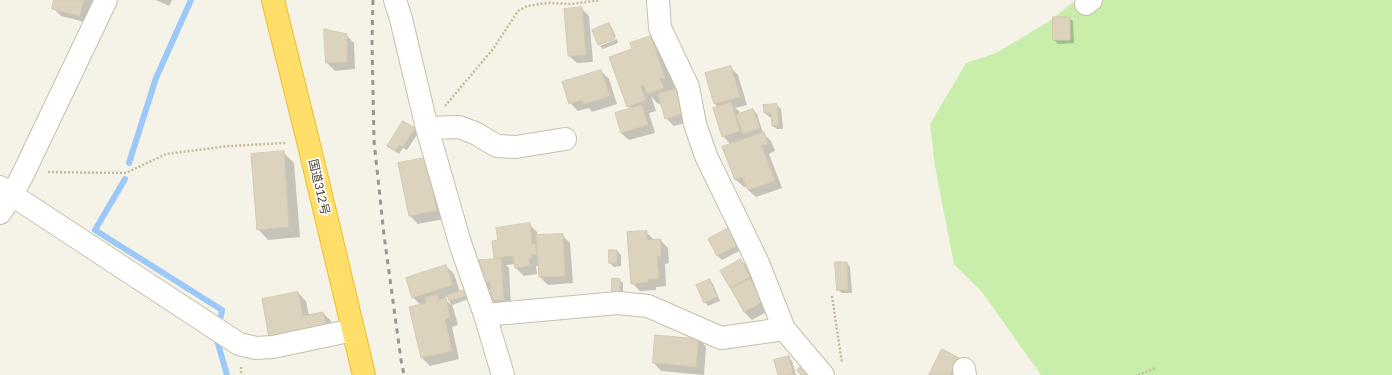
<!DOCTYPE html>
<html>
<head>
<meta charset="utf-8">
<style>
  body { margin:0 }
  canvas { display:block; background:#f5f3e7 }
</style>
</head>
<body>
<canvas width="1392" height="375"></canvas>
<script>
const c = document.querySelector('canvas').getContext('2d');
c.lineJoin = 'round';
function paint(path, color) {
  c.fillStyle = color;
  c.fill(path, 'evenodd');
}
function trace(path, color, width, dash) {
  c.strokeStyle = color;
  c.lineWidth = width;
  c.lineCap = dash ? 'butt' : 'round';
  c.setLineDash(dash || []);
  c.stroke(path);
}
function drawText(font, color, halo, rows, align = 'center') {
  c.font = font + ' Lato,"Noto Sans JP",sans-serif';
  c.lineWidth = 3.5;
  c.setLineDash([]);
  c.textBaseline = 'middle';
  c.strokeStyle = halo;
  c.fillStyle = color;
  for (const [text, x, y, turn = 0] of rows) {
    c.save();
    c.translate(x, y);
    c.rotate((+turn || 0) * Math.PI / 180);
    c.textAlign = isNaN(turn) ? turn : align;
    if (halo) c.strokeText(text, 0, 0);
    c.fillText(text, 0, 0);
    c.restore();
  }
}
const green = new Path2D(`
  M 1076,0 L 1392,0 L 1392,375 L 1041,375 L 982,292 L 954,264 L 935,167 L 930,124 L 966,63 L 996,53 L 1048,22 Z`);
const shadow = new Path2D(`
  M 55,0 L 94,0 L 88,23 L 61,16 L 53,8 Z
  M 156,0 L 172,0 L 169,6 Z
  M 581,8 L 589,16 L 593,62 L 577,63 L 569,56 Z
  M 1069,18 L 1073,21 L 1074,43 L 1058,44 L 1054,40 Z
  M 609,24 L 612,28 L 616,37 L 600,44 L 600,45 L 594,30 Z
  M 346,35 L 354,43 L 355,69 L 335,71 L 327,63 Z
  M 650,37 L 661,48 L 676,90 L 692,121 L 674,126 L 666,118 L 662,103 L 658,104 L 651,96 L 656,111 L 649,113 L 655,133 L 629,140 L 621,133 L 631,109 L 628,106 L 634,50 Z
  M 617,39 L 618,43 L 603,49 L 600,46 Z
  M 730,67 L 738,75 L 747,105 L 735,108 L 739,111 L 740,115 L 753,110 L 757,114 L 763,133 L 771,141 L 775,151 L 769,154 L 782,188 L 756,197 L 748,190 L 747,186 L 744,187 L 736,180 L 731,145 L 723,136 L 718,107 L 715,104 L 706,74 Z
  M 601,71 L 609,79 L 617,104 L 592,112 L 589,108 L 578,111 L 570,103 Z
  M 777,105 L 781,109 L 783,129 L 777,129 L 773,126 L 772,117 L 769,117 L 765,113 Z
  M 414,129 L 418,133 L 407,150 L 403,148 L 399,154 L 388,146 Z
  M 283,152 L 294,163 L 300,237 L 268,240 L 258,229 Z
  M 426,159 L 444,219 L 418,224 L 410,216 L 400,164 Z
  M 529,224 L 537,232 L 538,236 L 562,235 L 570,243 L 573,283 L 548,285 L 540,277 L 539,266 L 536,266 L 537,274 L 524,276 L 516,268 L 515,264 L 506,265 L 509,268 L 511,307 L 500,308 L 492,300 L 491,290 L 489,290 L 481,282 L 497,260 L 495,258 L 493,242 L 499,241 Z
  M 729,230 L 741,250 L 722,260 L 718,256 L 709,240 Z
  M 646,232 L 654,240 L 660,240 L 668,248 L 669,263 L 665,264 L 666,286 L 656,287 L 656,290 L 640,291 L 632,283 Z
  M 610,251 L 617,251 L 621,255 L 621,266 L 614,267 L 610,263 Z
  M 741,261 L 745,264 L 753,281 L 752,282 L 758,288 L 770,310 L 752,320 L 744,312 L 731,287 Z
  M 847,263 L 850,267 L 852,293 L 842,293 L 838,290 Z
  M 446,266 L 454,274 L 460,292 L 464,291 L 467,295 L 469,299 L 452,305 L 453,307 L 458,325 L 452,327 L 459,359 L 430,366 L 422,358 L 410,308 L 421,305 L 413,298 L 407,279 ZM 448,296 L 451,305 L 444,298 Z
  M 619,280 L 623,283 L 623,298 L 617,298 Z
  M 709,280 L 713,284 L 720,301 L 708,306 L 705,302 Z
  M 298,293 L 306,301 L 309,316 L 323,313 L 331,321 L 334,337 L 277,345 Z
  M 656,336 L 699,339 L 706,347 L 704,375 L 661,371 L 654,363 Z
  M 788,357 L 792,361 L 796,375 L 779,375 Z
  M 958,358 L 966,366 L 962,375 L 930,375 Z`);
const stream = new Path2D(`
  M 129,163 L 156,78 L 191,0
  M 125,179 L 95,230 L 222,310 L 221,316
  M 217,340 L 227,375`);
const building = new Path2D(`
  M 54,0 L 84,0 L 80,16 L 52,9 Z
  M 582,7 L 586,55 L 568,56 L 564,9 Z
  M 1053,17 L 1070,17 L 1070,40 L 1053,40 Z
  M 609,23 L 615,39 L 598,45 L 592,30 Z
  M 324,29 L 347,34 L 347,62 L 326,63 Z
  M 651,36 L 665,78 L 660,79 L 664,88 L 647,94 L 644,86 L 641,87 L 646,100 L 627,107 L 609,57 L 632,49 L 630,43 Z
  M 731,66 L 740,97 L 714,104 L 705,73 Z
  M 601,70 L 610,96 L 584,104 L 582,100 L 569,104 L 562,82 Z
  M 678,88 L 685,113 L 665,119 L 658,94 Z
  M 731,102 L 740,131 L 722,137 L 713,108 Z
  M 777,104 L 779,125 L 772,126 L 771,113 L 764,113 L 763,105 Z
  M 642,105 L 648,125 L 621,133 L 615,113 Z
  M 753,109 L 760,128 L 743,134 L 736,115 Z
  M 403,121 L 415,128 L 403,147 L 399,145 L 395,151 L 387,146 Z
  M 764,132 L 768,144 L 762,146 L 775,181 L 748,190 L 742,177 L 735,180 L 722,147 Z
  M 284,151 L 289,227 L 257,230 L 251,154 Z
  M 426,158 L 437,211 L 409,216 L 398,163 Z
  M 530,223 L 532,244 L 535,244 L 537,254 L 531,255 L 532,258 L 529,259 L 530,266 L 515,268 L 513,256 L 494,258 L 492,241 L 498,240 L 496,228 Z
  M 729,228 L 738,245 L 717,256 L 708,239 Z
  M 647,231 L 647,240 L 661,239 L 661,256 L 657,256 L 659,279 L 648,279 L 648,282 L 631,284 L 627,232 Z
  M 563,234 L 565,276 L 539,277 L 536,235 Z
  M 609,250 L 617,250 L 617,263 L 609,263 Z
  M 501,259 L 504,300 L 491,300 L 490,282 L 480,283 L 479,260 Z
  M 741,259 L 750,277 L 730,288 L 720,271 Z
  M 835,262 L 847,262 L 848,290 L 837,290 Z
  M 446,265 L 453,285 L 412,298 L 406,278 Z
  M 612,278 L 620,279 L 620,294 L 612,294 Z
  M 710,279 L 717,297 L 704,303 L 696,285 Z
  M 750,279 L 763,302 L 744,312 L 731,289 Z
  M 464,290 L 466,296 L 449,301 L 447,295 Z
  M 298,292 L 303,316 L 323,312 L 327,330 L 269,338 L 262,299 Z
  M 438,294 L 439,300 L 446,298 L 450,318 L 445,319 L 452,351 L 421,358 L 409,307 L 426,303 L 425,298 Z
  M 655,335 L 699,339 L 696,367 L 653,363 Z
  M 942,349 L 959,358 L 950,375 L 929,375 Z
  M 789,356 L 793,375 L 778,375 L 774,360 Z
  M 803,365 L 810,375 L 801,375 L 797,370 Z`);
const path = new Path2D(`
  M 445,106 L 493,49 L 518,11 L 527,6 L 548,3 L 572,4 L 600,0
  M 48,172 L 126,173 L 166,154 L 229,146 L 286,143
  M 832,296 L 842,363
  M 241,367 L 241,375
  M 1138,375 L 1156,368`);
const street = new Path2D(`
  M 395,0 L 401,19 L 427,128 L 460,243 L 485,315 L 503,375
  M 658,0 L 660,28 L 688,87 L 695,124 L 706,156 L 758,263 L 784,329 L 823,375
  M 1086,4 L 1091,0
  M 427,128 L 459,127 L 475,133 L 497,146 L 516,147 L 565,139
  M 0,187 L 239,344 L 256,348 L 273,347 L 353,330
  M 0,213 L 12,195 L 24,172 L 106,0
  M 485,315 L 618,303 L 648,306 L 721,338 L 784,329
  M 964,369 L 965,375`);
const highway = new Path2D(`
  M 273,0 L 308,141 L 364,375`);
const rail = new Path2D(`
  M 373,0 L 372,42 L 374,141 L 384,235 L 401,360 L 404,375`);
const streetNames = [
  ["国道312号",319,187,77]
];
paint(green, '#c9eeab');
paint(shadow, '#0003');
trace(stream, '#9dc9f9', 6);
paint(building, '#dbd3be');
trace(building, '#d4c9ad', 1);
trace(street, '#c5bfab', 24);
trace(highway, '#efbc27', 24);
trace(path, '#c6bb98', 2.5, [2, 2]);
trace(street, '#fff', 22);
trace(highway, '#ffde69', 22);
trace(rail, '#979797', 3, [5, 5]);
drawText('12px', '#4a4435', '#fff', streetNames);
</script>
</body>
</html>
